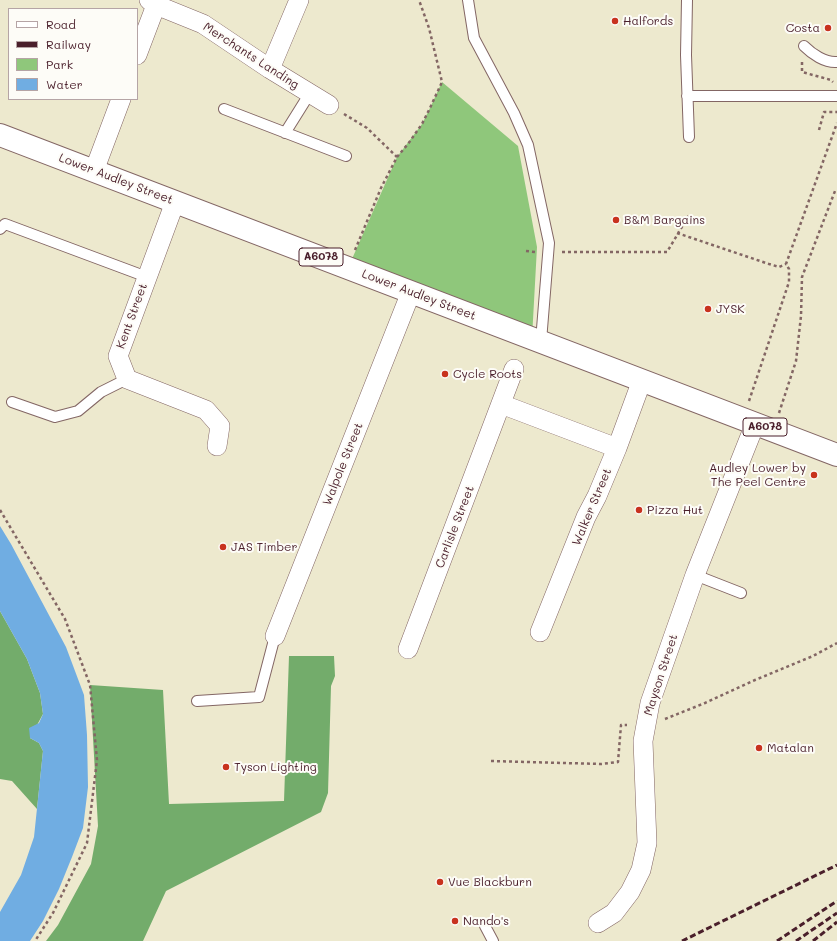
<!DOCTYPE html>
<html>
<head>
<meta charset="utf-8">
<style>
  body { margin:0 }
  #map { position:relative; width:837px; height:941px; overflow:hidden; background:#ede9ce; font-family:Mali,sans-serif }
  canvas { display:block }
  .legend { position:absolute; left:8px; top:8px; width:130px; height:92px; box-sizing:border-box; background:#fdfcf7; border:1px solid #b5a4a5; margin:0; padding:5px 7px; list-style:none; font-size:12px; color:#4a1f2b }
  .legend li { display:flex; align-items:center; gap:8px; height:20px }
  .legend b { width:20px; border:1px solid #b5a4a5 }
</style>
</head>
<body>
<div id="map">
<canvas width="837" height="941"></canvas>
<ul class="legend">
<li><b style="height:5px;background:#fff"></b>Road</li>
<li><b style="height:5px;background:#4a1f2b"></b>Railway</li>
<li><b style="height:11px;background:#8fc77b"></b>Park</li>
<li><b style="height:11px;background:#70ade2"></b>Water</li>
</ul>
</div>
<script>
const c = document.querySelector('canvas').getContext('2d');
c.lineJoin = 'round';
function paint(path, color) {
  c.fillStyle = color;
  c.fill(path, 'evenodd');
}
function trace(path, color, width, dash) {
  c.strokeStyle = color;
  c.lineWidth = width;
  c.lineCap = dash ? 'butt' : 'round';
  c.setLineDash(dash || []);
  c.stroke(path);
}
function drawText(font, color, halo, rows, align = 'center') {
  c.font = font + ' Mali,sans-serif';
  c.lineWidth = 4;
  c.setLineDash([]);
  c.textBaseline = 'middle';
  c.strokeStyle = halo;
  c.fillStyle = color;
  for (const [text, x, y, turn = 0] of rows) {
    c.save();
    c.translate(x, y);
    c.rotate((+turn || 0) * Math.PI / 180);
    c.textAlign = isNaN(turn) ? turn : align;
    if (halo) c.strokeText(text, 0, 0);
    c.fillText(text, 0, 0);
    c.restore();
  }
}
const green = new Path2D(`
  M 442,82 L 518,146 L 537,247 L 532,338 L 348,268 L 397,157 L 422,124 L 430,108 Z`);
const forest = new Path2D(`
  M 0,611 L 27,659 L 40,693 L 43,714 L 30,738 L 39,743 L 43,751 L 37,809 L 12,781 L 0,779 Z
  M 289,656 L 334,656 L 335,676 L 331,686 L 328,793 L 321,812 L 166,891 L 143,941 L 46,941 L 58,925 L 91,864 L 98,826 L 90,685 L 163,690 L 169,804 L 284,801 Z`);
const water = new Path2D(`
  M 0,526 L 11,544 L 66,647 L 84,695 L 87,735 L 88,787 L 83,828 L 72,857 L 59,889 L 43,921 L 30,941 L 0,941 L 0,912 L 21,875 L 34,837 L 43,751 L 39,743 L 30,738 L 29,728 L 39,723 L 43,714 L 40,693 L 27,659 L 0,611 Z`);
const path = new Path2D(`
  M 802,62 L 802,72 L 831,80 L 833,82
  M 344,114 L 367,128 L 397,157
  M 819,130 L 824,112 L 837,112
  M 677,233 L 769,264 L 779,267 L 786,264
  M 355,250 L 381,188 L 397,157 L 408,144 L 422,124 L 430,108 L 442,82 L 429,28 L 419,0
  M 526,251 L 535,252
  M 562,252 L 667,252 L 689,215
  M 749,401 L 789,282 L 789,269 L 786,264 L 837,123
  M 779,413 L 796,361 L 801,316 L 802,277 L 835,191
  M 0,510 L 65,619 L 90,685 L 97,760 L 87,843 L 53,913 L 35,941
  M 665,719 L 705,703 L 755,680 L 813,656 L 837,643
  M 491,761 L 601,764 L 618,762 L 621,725 L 627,725`);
const lane = new Path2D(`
  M 468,0 L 474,38 L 514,113 L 528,145 L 549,243 L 541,341
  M 687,0 L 686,55 L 689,137
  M 804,46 C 812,54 825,63 837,62
  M 687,96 L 837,96
  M 224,109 L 346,156
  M 285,133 L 310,93
  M 0,229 L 5,224 L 147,277
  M 12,402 L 55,417 L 78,411 L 101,392 L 127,379
  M 695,575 L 741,593
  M 197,701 L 259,697 L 275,636
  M 485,926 L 493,941`);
const street = new Path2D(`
  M 149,0 L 156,5 L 203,24 L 270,69 L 329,105
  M 137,55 L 156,5
  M 270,69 L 299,0
  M 94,171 L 121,99
  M 175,202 L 118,356 L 127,379 L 206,410 L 220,426 L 217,446
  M 501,404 L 617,448
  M 540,632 L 586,517 L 597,496 L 617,448 L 642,380
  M 275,636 L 411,292
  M 408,649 L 514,369
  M 598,923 L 614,913 L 630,892 L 641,870 L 647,843 L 643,741 L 650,703 L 695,575 L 755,424`);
const highway = new Path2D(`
  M 0,135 L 837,455`);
const rail = new Path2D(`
  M 682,941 L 837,865
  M 777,941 L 837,901
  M 796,941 L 837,913
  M 813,941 L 837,922`);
const markers = [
  [615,21,4,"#c8321e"],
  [828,28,4,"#c8321e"],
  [616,220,4,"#c8321e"],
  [708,309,4,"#c8321e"],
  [445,374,4,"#c8321e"],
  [814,475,4,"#c8321e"],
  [639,510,4,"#c8321e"],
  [223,547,4,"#c8321e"],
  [759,748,4,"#c8321e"],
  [226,767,4,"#c8321e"],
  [440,882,4,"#c8321e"],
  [455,921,4,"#c8321e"]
];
const shields = [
  [321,257,44],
  [765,427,44]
];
const shieldNames = [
  ["A6078",321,257],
  ["A6078",765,427]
];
const poiNames = [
  ["Halfords",623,21],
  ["Costa",820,28,"right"],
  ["B&M Bargains",624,220],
  ["JYSK",716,309],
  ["Cycle Roots",453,374],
  ["Audley Lower by",806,468,"right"],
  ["The Peel Centre",806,482,"right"],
  ["Pizza Hut",647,510],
  ["JAS Timber",231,547],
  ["Matalan",767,748],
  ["Tyson Lighting",234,767],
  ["Vue Blackburn",448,882],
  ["Nando's",463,921]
];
const streetNames = [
  ["Merchants Landing",251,56,33],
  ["Lower Audley Street",116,179,21],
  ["Lower Audley Street",419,295,21],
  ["Kent Street",132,316,-70],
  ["Walpole Street",343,464,-68],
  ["Walker Street",592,507,-67],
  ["Carlisle Street",455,527,-69],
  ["Mayson Street",661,675,-72]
];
paint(green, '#8fc77b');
paint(forest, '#73ac6b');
paint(water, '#70ade2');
trace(lane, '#836664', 12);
trace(street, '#836664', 20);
trace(highway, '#836664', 24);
trace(path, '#836664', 2.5, [3, 3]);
trace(lane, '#fff', 10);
trace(street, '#fff', 19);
trace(highway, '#fff', 22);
trace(rail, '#4a1f2b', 3, [6, 3]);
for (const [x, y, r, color] of markers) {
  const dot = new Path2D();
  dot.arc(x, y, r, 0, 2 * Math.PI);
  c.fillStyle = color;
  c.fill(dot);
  trace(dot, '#fdfcf7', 1.5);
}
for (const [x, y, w] of shields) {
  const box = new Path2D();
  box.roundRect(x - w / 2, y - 9, w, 18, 3);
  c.fillStyle = '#fdfcf7';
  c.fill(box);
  trace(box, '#4a1f2b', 1);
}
drawText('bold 11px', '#4a1f2b', null, shieldNames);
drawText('12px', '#4a1f2b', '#fdfcf7', poiNames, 'left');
drawText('12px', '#4a1f2b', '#fdfcf7', streetNames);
</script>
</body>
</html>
